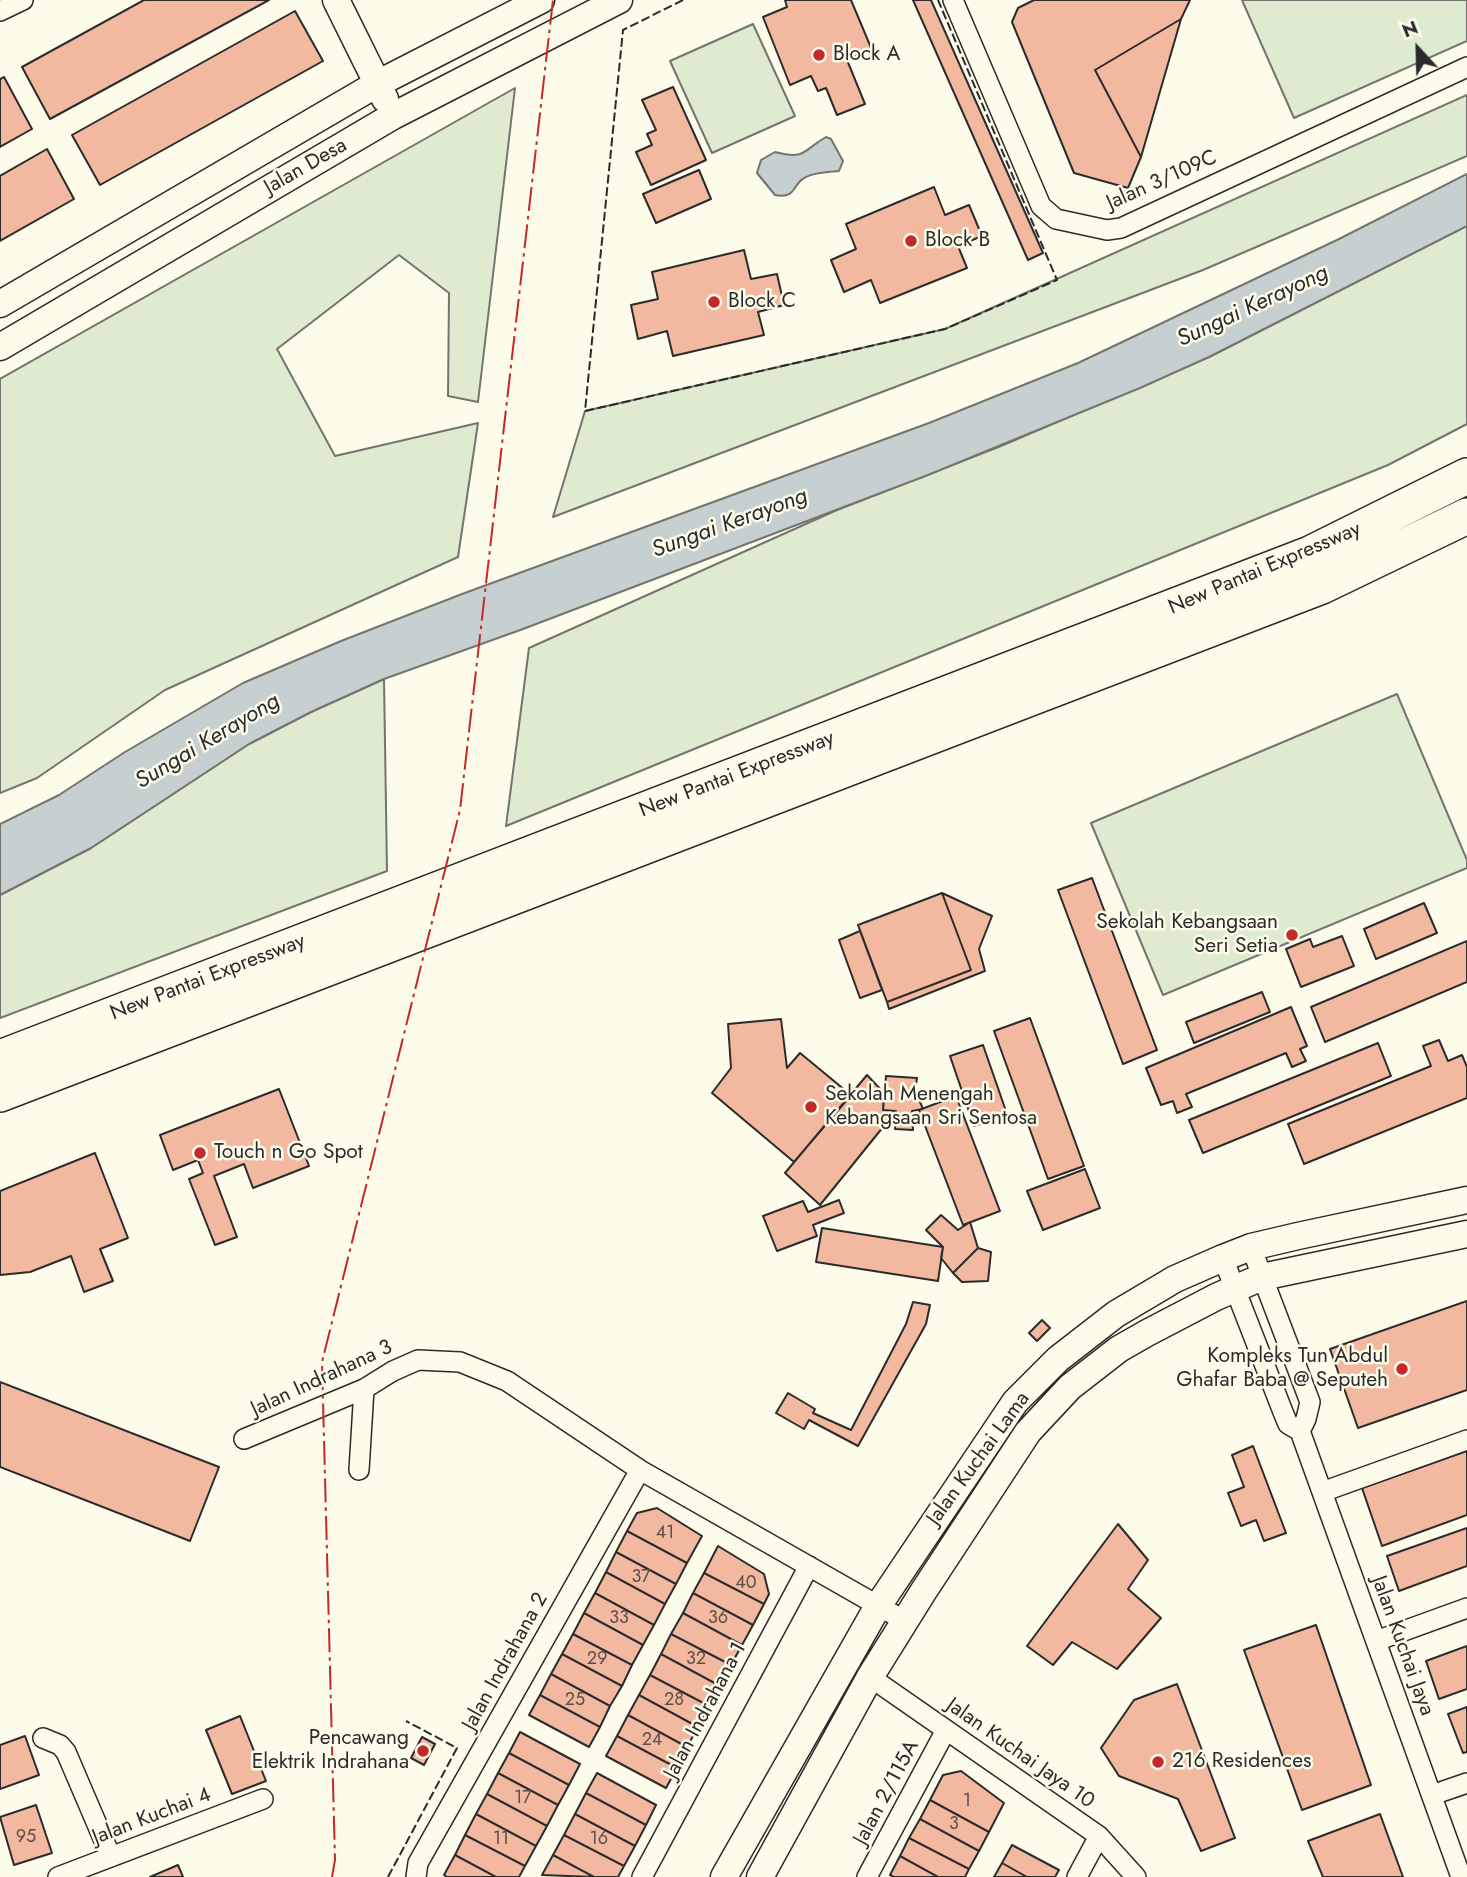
<!DOCTYPE html>
<html>
<head>
<meta charset="utf-8">
<style>
  body { margin:0 }
  #map { position:relative; width:1467px; height:1877px; overflow:hidden; background:#fdfbea; font-family:Jost,sans-serif }
  canvas { display:block }
  .north { position:absolute; left:1383px; top:14px; width:70px; height:70px; -webkit-text-stroke:5px #fdfbea; paint-order:stroke; rotate:338deg; font-size:19px; font-weight:700; line-height:28px; text-align:center; color:#2b2b2b }
  .north::after { content:''; display:block; margin:auto; width:24px; height:32px; background:#2b2b2b; clip-path:polygon(50% 0,100% 100%,50% 72%,0 100%) }
</style>
</head>
<body>
<div id="map">
<canvas width="1467" height="1877"></canvas>
<div class="north">N</div>
</div>
<script>
const c = document.querySelector('canvas').getContext('2d');
c.lineJoin = 'round';
function paint(path, color) {
  c.fillStyle = color;
  c.fill(path, 'evenodd');
}
function trace(path, color, width, dash) {
  c.strokeStyle = color;
  c.lineWidth = width;
  c.lineCap = dash ? 'butt' : 'round';
  c.setLineDash(dash || []);
  c.stroke(path);
}
function drawText(font, color, halo, rows, align = 'center') {
  c.font = font + ' Jost,sans-serif';
  c.lineWidth = 5;
  c.setLineDash([]);
  c.textBaseline = 'middle';
  c.strokeStyle = halo;
  c.fillStyle = color;
  for (const [text, x, y, turn = 0] of rows) {
    c.save();
    c.translate(x, y);
    c.rotate((+turn || 0) * Math.PI / 180);
    c.textAlign = isNaN(turn) ? turn : align;
    if (halo) c.strokeText(text, 0, 0);
    c.fillText(text, 0, 0);
    c.restore();
  }
}
const green = new Path2D(`
  M 1242,0 L 1467,0 L 1467,41 L 1294,118 Z
  M 753,24 L 795,116 L 712,153 L 670,61 Z
  M 515,88 L 478,402 L 448,396 L 449,293 L 399,255 L 277,349 L 335,456 L 478,423 L 458,557 L 165,690 L 37,778 L 0,793 L 0,379 Z
  M 1467,95 L 1467,156 L 1203,270 L 553,517 L 585,411 L 945,329 Z
  M 1467,226 L 1467,424 L 1388,465 L 506,826 L 529,648 L 837,510 L 1001,446 L 1209,357 Z
  M 384,679 L 387,871 L 0,1018 L 0,895 L 91,848 L 249,744 L 311,712 Z
  M 1397,694 L 1467,860 L 1467,868 L 1163,995 L 1091,823 Z`);
const water = new Path2D(`
  M 826,137 L 831,139 L 843,161 L 839,171 C 829,172 815,172 806,177 C 791,184 798,199 775,195 L 757,173 L 761,160 L 775,152 C 806,160 802,151 826,137 Z
  M 1467,174 L 1467,226 L 1209,357 L 1140,388 L 928,475 L 523,629 L 384,679 L 311,712 L 249,744 L 91,848 L 0,895 L 0,824 L 59,795 L 125,752 L 243,683 L 341,641 L 462,594 L 929,423 L 1078,363 L 1339,239 Z`);
const building = new Path2D(`
  M 144,0 L 269,0 L 50,119 L 22,67 Z
  M 785,0 L 851,0 L 872,50 L 847,60 L 865,104 L 837,115 L 826,88 L 818,91 L 811,76 L 790,85 L 763,17 L 787,7 Z
  M 913,0 L 931,0 L 1043,253 L 1028,260 Z
  M 1034,0 L 1190,0 L 1181,19 L 1095,70 L 1141,157 L 1128,188 L 1074,173 L 1012,22 L 1018,8 Z
  M 295,11 L 323,61 L 100,185 L 72,135 Z
  M 1181,19 L 1141,157 L 1095,70 Z
  M 4,77 L 32,129 L 0,147 L 0,79 Z
  M 673,87 L 706,160 L 651,185 L 636,152 L 652,145 L 647,134 L 656,130 L 642,100 Z
  M 47,149 L 74,199 L 0,241 L 0,176 Z
  M 699,170 L 711,199 L 656,223 L 643,194 Z
  M 934,187 L 945,215 L 969,205 L 982,236 L 958,246 L 967,268 L 880,303 L 871,280 L 844,292 L 831,260 L 856,249 L 846,224 Z
  M 744,250 L 751,279 L 777,274 L 784,305 L 758,312 L 764,335 L 673,356 L 667,331 L 638,339 L 631,305 L 658,299 L 652,272 Z
  M 1092,878 L 1157,1050 L 1123,1064 L 1058,890 Z
  M 942,893 L 971,970 L 887,1002 L 858,925 Z
  M 942,893 L 992,916 L 979,949 L 985,971 L 889,1009 L 887,1002 L 971,970 Z
  M 1424,903 L 1437,933 L 1376,959 L 1364,929 Z
  M 860,931 L 882,990 L 860,998 L 839,940 Z
  M 1342,936 L 1354,966 L 1301,987 L 1286,949 L 1310,939 L 1313,947 Z
  M 1467,941 L 1467,982 L 1325,1042 L 1311,1007 Z
  M 1262,992 L 1270,1012 L 1194,1043 L 1186,1022 Z
  M 1291,1007 L 1307,1046 L 1300,1049 L 1306,1061 L 1292,1067 L 1286,1053 L 1186,1094 L 1192,1107 L 1177,1113 L 1173,1101 L 1161,1105 L 1146,1068 Z
  M 1030,1018 L 1084,1166 L 1048,1179 L 994,1031 Z
  M 781,1019 L 787,1068 L 800,1053 L 851,1095 L 794,1162 L 712,1093 L 731,1068 L 728,1024 Z
  M 1439,1040 L 1448,1061 L 1462,1055 L 1467,1067 L 1467,1098 L 1304,1164 L 1288,1124 L 1431,1066 L 1423,1046 Z
  M 1378,1043 L 1391,1076 L 1203,1153 L 1189,1120 Z
  M 983,1045 L 1007,1114 L 974,1126 L 950,1056 Z
  M 867,1075 L 884,1093 L 883,1110 L 896,1111 L 820,1205 L 785,1173 Z
  M 886,1076 L 917,1078 L 915,1090 L 923,1109 L 912,1111 L 913,1130 L 895,1129 L 896,1111 L 883,1110 Z
  M 279,1089 L 309,1166 L 253,1188 L 244,1164 L 214,1176 L 237,1237 L 215,1245 L 189,1179 L 203,1173 L 198,1160 L 173,1170 L 160,1135 Z
  M 956,1096 L 1000,1211 L 963,1225 L 919,1110 Z
  M 95,1153 L 128,1238 L 100,1249 L 113,1281 L 84,1292 L 71,1256 L 30,1272 L 0,1275 L 0,1191 Z
  M 1085,1169 L 1100,1208 L 1043,1230 L 1027,1191 Z
  M 839,1200 L 844,1213 L 813,1225 L 817,1236 L 777,1251 L 763,1216 L 803,1201 L 808,1212 Z
  M 941,1215 L 958,1230 L 970,1222 L 978,1248 L 953,1273 L 941,1258 L 943,1247 L 926,1230 Z
  M 822,1228 L 943,1247 L 938,1281 L 816,1262 Z
  M 978,1248 L 991,1252 L 988,1281 L 962,1282 L 953,1273 Z
  M 1467,1301 L 1467,1390 L 1358,1428 L 1330,1349 Z
  M 913,1302 L 930,1305 L 926,1324 L 858,1446 L 809,1420 L 804,1429 L 776,1413 L 788,1393 L 815,1409 L 813,1413 L 851,1430 L 906,1324 Z
  M 1042,1320 L 1050,1328 L 1037,1341 L 1029,1333 Z
  M 0,1382 L 219,1467 L 190,1541 L 0,1467 Z
  M 1253,1446 L 1286,1533 L 1264,1541 L 1256,1520 L 1241,1526 L 1228,1493 L 1244,1487 L 1232,1455 Z
  M 1467,1451 L 1467,1515 L 1382,1546 L 1362,1488 Z
  M 657,1508 L 702,1536 L 687,1563 L 627,1531 L 637,1513 Z
  M 1118,1524 L 1148,1560 L 1128,1589 L 1161,1618 L 1117,1669 L 1072,1642 L 1053,1665 L 1027,1646 Z
  M 1467,1528 L 1467,1566 L 1399,1591 L 1387,1556 Z
  M 627,1531 L 687,1563 L 676,1584 L 616,1552 Z
  M 718,1546 L 764,1574 L 769,1594 L 764,1604 L 704,1573 Z
  M 616,1552 L 676,1584 L 665,1604 L 606,1572 Z
  M 606,1572 L 665,1604 L 654,1625 L 595,1593 Z
  M 704,1573 L 764,1604 L 753,1625 L 693,1593 Z
  M 595,1593 L 654,1625 L 643,1645 L 584,1613 Z
  M 693,1593 L 753,1625 L 742,1645 L 683,1613 Z
  M 584,1613 L 643,1645 L 632,1665 L 573,1634 Z
  M 683,1613 L 742,1645 L 731,1665 L 671,1634 Z
  M 1316,1625 L 1371,1785 L 1302,1810 L 1244,1650 Z
  M 573,1634 L 632,1665 L 622,1686 L 562,1654 Z
  M 671,1634 L 731,1665 L 720,1686 L 661,1654 Z
  M 1467,1646 L 1467,1689 L 1439,1699 L 1426,1661 Z
  M 562,1654 L 622,1686 L 610,1706 L 551,1674 Z
  M 661,1654 L 720,1686 L 709,1706 L 650,1675 Z
  M 551,1674 L 610,1706 L 600,1727 L 540,1695 Z
  M 650,1675 L 709,1706 L 698,1727 L 639,1695 Z
  M 1177,1684 L 1235,1838 L 1201,1851 L 1178,1799 L 1119,1776 L 1101,1748 L 1134,1700 Z
  M 540,1695 L 600,1727 L 589,1747 L 529,1715 Z
  M 639,1695 L 698,1727 L 687,1747 L 628,1715 Z
  M 1467,1707 L 1467,1752 L 1463,1753 L 1448,1714 Z
  M 628,1715 L 687,1747 L 677,1768 L 617,1736 Z
  M 240,1716 L 266,1781 L 232,1794 L 206,1730 Z
  M 520,1732 L 580,1764 L 569,1785 L 509,1753 Z
  M 25,1736 L 39,1775 L 0,1789 L 0,1745 Z
  M 617,1736 L 677,1768 L 666,1788 L 606,1756 Z
  M 422,1737 L 435,1744 L 424,1765 L 411,1758 Z
  M 509,1753 L 569,1785 L 558,1805 L 498,1773 Z
  M 961,1771 L 1004,1803 L 989,1832 L 930,1800 L 943,1775 Z
  M 498,1773 L 558,1805 L 547,1826 L 487,1794 Z
  M 597,1773 L 656,1805 L 646,1825 L 586,1793 Z
  M 586,1793 L 646,1825 L 635,1846 L 575,1814 Z
  M 487,1794 L 547,1826 L 536,1846 L 476,1814 Z
  M 930,1800 L 989,1832 L 979,1851 L 920,1819 Z
  M 36,1805 L 52,1853 L 14,1865 L 0,1817 Z
  M 476,1814 L 536,1846 L 525,1866 L 465,1835 Z
  M 575,1814 L 635,1846 L 624,1866 L 564,1835 Z
  M 1380,1814 L 1403,1877 L 1323,1877 L 1308,1841 Z
  M 920,1819 L 979,1851 L 969,1869 L 909,1838 Z
  M 465,1835 L 525,1866 L 519,1877 L 496,1877 L 455,1855 Z
  M 564,1835 L 624,1866 L 618,1877 L 594,1877 L 553,1855 Z
  M 909,1838 L 969,1869 L 965,1877 L 938,1877 L 900,1856 Z
  M 1012,1845 L 1059,1870 L 1055,1877 L 1027,1877 L 1002,1863 Z
  M 455,1855 L 496,1877 L 447,1877 L 444,1875 Z
  M 553,1855 L 594,1877 L 542,1875 Z
  M 900,1856 L 938,1877 L 894,1877 L 890,1875 Z
  M 1002,1863 L 1027,1877 L 994,1877 Z
  M 178,1865 L 183,1877 L 150,1877 Z`);
const street = new Path2D(`
  M 953,0 L 1041,206 L 1056,219 L 1107,230 L 1121,228 L 1467,67
  M 0,11 L 23,0
  M 1251,1247 L 1310,1402 L 1306,1419 L 1300,1431
  M 1223,1258 L 1283,1412 L 1288,1424 L 1300,1431 L 1461,1877
  M 244,1439 L 364,1389 L 393,1371 L 418,1360 L 460,1362 L 507,1381 L 640,1470 L 905,1621
  M 359,1470 L 364,1389
  M 1322,1492 L 1467,1440
  M 1376,1641 L 1467,1608
  M 870,1677 L 1099,1836 L 1136,1877
  M 43,1738 L 60,1745 L 66,1752 L 111,1857
  M 1432,1795 L 1467,1783
  M 58,1877 L 263,1799
  M 416,1877 L 418,1863 L 640,1470
  M 642,1877 L 809,1566
  M 867,1877 L 946,1730
  M 1077,1877 L 1099,1836`);
const secondary = new Path2D(`
  M 336,0 L 385,99
  M 0,304 L 377,84 L 541,0
  M 0,347 L 393,116 L 619,0
  M 724,1877 L 878,1606 L 1015,1402 L 1058,1359 L 1116,1314 L 1175,1279 L 1223,1258 L 1251,1247 L 1298,1236 L 1467,1200
  M 760,1877 L 870,1677 L 923,1592 L 1028,1432 L 1070,1387 L 1119,1349 L 1147,1333 L 1216,1297 L 1262,1277 L 1467,1234`);
const highway = new Path2D(`
  M 0,1058 L 1310,554 L 1467,476
  M 0,1094 L 1322,586 L 1467,516`);
const fence = new Path2D(`
  M 683,0 L 623,30 L 585,411 L 945,329 L 1057,280 L 938,0
  M 388,1877 L 457,1748 L 406,1721`);
const power = new Path2D(`
  M 332,1877 L 335,1860 L 322,1362 L 460,810 L 553,0`);
const markers = [
  [819,55,7,"#c62828"],
  [911,241,7,"#c62828"],
  [714,302,7,"#c62828"],
  [1292,935,7,"#c62828"],
  [811,1107,7,"#c62828"],
  [200,1153,7,"#c62828"],
  [1402,1369,7,"#c62828"],
  [423,1751,7,"#c62828"],
  [1158,1762,7,"#c62828"]
];
const numberNames = [
  ["41",665,1534],
  ["37",641,1578],
  ["40",746,1584],
  ["33",619,1619],
  ["36",718,1619],
  ["29",597,1660],
  ["32",696,1660],
  ["25",575,1701],
  ["28",674,1701],
  ["24",652,1741],
  ["17",523,1799],
  ["1",967,1802],
  ["3",954,1825],
  ["95",26,1838],
  ["11",501,1840],
  ["16",599,1840]
];
const poiNames = [
  ["Block A",833,55],
  ["Block B",925,241],
  ["Block C",728,302],
  ["Sekolah Kebangsaan",1278,923,"right"],
  ["Seri Setia",1278,947,"right"],
  ["Sekolah Menengah",825,1095],
  ["Kebangsaan Sri Sentosa",825,1119],
  ["Touch n Go Spot",214,1153],
  ["Kompleks Tun Abdul",1388,1357,"right"],
  ["Ghafar Baba @ Seputeh",1388,1381,"right"],
  ["Pencawang",409,1739,"right"],
  ["Elektrik Indrahana",409,1763,"right"],
  ["216 Residences",1172,1762]
];
const streetNames = [
  ["Jalan Desa",306,167,-30],
  ["Jalan 3/109C",1162,181,-24],
  ["New Pantai Expressway",1265,569,-23],
  ["New Pantai Expressway",737,775,-21],
  ["New Pantai Expressway",208,978,-21],
  ["Jalan Indrahana 3",322,1379,-25],
  ["Jalan Kuchai Lama",979,1459,-54],
  ["Jalan Kuchai Jaya",1402,1646,70],
  ["Jalan Indrahana 2",506,1662,-61],
  ["Jalan Indrahana 1",706,1711,-62],
  ["Jalan Kuchai Jaya 10",1020,1754,35],
  ["Jalan 2/115A",887,1793,-62],
  ["Jalan Kuchai 4",152,1817,-21]
];
const waterNames = [
  ["Sungai Kerayong",1253,307,-25],
  ["Sungai Kerayong",730,524,-20],
  ["Sungai Kerayong",208,742,-31]
];
paint(green, '#deebd1');
trace(green, '#74746e', 2);
paint(water, '#c7d0d0');
trace(water, '#74746e', 2);
paint(building, '#f2b8a0');
trace(building, '#2b2b2b', 2);
trace(street, '#2b2b2b', 22);
trace(secondary, '#2b2b2b', 29);
trace(highway, '#2b2b2b', 38);
trace(street, '#fdfbea', 19);
trace(secondary, '#fdfbea', 26);
trace(highway, '#fdfbea', 35);
trace(fence, '#2b2b2b', 2, [9, 3.5]);
trace(power, '#c62828', 2, [24, 5, 3.5, 5]);
for (const [x, y, r, color] of markers) {
  const dot = new Path2D();
  dot.arc(x, y, r, 0, 2 * Math.PI);
  c.fillStyle = color;
  c.fill(dot);
  trace(dot, '#fdfbea', 2.5);
}
drawText('18px', '#5d4e48', null, numberNames);
drawText('21px', '#2b2b2b', '#fdfbea', poiNames, 'left');
drawText('21px', '#2b2b2b', '#fdfbea', streetNames);
drawText('italic 23px', '#2b2b2b', '#fdfbea', waterNames);
</script>
</body>
</html>
